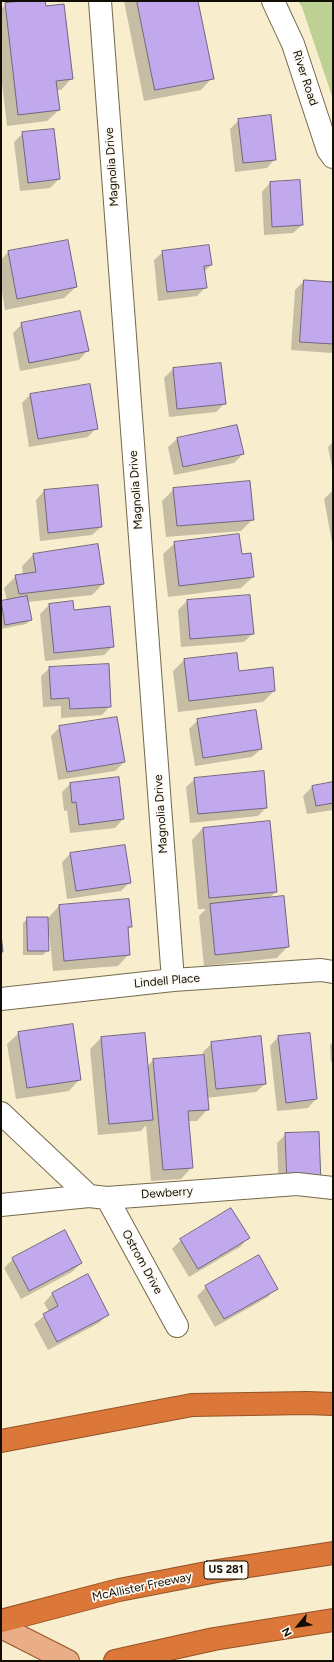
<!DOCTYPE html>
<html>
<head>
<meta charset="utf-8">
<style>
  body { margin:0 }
  #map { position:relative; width:334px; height:1662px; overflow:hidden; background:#f8edcd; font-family:Figtree,sans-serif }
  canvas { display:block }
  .frame { position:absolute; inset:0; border:2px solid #120e04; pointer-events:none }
  .north { position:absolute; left:278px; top:1606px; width:40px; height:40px; -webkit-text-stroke:3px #fdfbf4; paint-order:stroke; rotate:241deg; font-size:11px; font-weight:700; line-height:16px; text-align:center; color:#120e04 }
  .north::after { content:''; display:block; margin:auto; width:14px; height:18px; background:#120e04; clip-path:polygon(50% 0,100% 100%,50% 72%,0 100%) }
</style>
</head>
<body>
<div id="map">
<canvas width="334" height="1662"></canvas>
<div class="frame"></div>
<div class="north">N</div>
</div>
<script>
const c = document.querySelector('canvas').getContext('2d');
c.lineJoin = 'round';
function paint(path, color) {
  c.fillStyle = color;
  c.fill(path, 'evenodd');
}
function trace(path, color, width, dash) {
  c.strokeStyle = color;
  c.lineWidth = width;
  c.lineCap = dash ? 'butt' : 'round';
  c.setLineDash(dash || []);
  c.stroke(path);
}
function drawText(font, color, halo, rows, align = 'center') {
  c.font = font + ' Figtree,sans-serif';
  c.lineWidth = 3.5;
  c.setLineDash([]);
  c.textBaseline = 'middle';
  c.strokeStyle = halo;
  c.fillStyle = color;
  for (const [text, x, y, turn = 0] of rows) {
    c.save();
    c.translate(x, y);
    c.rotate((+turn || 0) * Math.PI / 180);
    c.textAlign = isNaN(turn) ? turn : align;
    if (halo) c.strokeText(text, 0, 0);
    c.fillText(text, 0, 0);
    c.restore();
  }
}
const green = new Path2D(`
  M 298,1 L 333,1 L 333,99 L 302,7 Z`);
const shadow = new Path2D(`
  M 35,1 L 44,1 L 72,78 L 61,90 L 56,90 L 59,110 L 47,121 L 7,126 L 1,74 L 1,9 L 6,4 Z
  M 124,1 L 197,1 L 212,78 L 201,90 L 144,101 Z
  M 239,120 L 275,159 L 267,168 L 235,172 L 230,129 Z
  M 23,133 L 59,179 L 50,188 L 20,191 L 14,142 Z
  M 270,183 L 302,225 L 293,233 L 264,235 L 262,192 Z
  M 8,252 L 76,287 L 64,298 L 5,310 L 1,285 L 1,260 Z
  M 163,252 L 211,265 L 204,272 L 206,287 L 197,296 L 158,301 L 154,260 Z
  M 304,281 L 333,283 L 333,351 L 331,353 L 291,350 L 295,290 Z
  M 22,324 L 87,351 L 79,360 L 20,371 L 13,333 Z
  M 173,369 L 225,403 L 216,412 L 169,417 L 164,378 Z
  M 30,395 L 96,428 L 88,437 L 29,447 L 22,403 Z
  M 177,439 L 243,454 L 234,463 L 174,475 L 168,447 Z
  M 333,442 L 333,473 L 328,447 Z
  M 174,489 L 253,519 L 241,531 L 166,537 L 162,501 Z
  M 333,490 L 333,542 L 332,542 L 324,499 Z
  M 44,491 L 101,527 L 92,535 L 40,541 L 36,500 Z
  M 175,543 L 241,555 L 253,577 L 241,588 L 168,597 L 163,554 Z
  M 97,545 L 103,584 L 92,595 L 27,602 L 31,620 L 26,624 L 1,629 L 1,602 L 7,601 L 4,588 L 16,576 L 23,575 L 22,566 L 33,555 Z
  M 249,596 L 253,633 L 244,642 L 181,647 L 178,610 L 187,601 Z
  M 72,603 L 73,611 L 113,646 L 104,655 L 45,661 L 40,614 L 49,605 Z
  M 184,660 L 238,672 L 274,691 L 263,702 L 178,712 L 173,671 Z
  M 50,668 L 110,706 L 102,715 L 61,718 L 61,706 L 43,707 L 41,676 Z
  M 198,720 L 261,749 L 252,757 L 195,766 L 189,729 Z
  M 60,727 L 124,762 L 115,771 L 58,780 L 51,736 Z
  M 118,778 L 123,819 L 115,828 L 70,833 L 67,810 L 64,811 L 62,792 L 70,784 Z
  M 195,779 L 266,808 L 258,816 L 190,823 L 186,787 Z
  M 333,783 L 333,810 L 307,814 L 303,796 L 312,787 Z
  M 270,822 L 276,892 L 269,898 L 288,946 L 277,958 L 204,966 L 199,916 L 206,909 L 198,909 L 192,840 L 203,828 Z
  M 70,854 L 130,882 L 121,891 L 67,899 L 62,862 Z
  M 59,906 L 131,926 L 127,930 L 129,954 L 118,966 L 53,971 L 49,931 L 48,931 L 48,950 L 43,955 L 23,955 L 23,923 L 28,918 L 48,918 Z
  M 19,1033 L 80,1079 L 69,1091 L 16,1099 L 7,1044 Z
  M 278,1037 L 316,1099 L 308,1108 L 277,1111 L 270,1046 Z
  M 101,1038 L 147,1067 L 153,1060 L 203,1056 L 203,1052 L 212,1043 L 265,1084 L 256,1092 L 207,1098 L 208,1109 L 197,1121 L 188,1121 L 192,1167 L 181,1179 L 151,1181 L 146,1125 L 141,1131 L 98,1135 L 90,1049 Z
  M 333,1042 L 333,1062 L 331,1062 L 330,1045 Z
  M 286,1134 L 311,1191 L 279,1192 L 277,1143 Z
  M 231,1209 L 248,1238 L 240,1247 L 189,1277 L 172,1249 L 181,1240 Z
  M 13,1259 L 81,1263 L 72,1272 L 21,1299 L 4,1268 Z
  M 88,1276 L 108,1314 L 99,1323 L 48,1350 L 34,1324 L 49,1312 L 44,1303 L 52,1294 Z
  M 206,1287 L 276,1288 L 268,1297 L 215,1327 L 197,1296 Z`);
const building = new Path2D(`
  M 25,1 L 45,1 L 46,6 L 64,4 L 73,79 L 56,81 L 60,110 L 18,115 L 5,3 Z
  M 137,1 L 198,1 L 214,79 L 155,90 Z
  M 271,115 L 276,160 L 243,163 L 238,119 Z
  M 54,129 L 60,179 L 28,183 L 22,132 Z
  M 300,180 L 303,225 L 272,227 L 270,182 Z
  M 68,240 L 77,287 L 17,299 L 8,251 Z
  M 209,245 L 212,265 L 204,266 L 207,288 L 167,292 L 162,251 Z
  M 304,280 L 333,282 L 333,344 L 300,342 Z
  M 80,311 L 89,351 L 29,363 L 21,323 Z
  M 221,363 L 226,404 L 177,409 L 173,368 Z
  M 90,384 L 98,429 L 38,439 L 30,394 Z
  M 237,425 L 244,454 L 183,467 L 177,438 Z
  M 250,481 L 254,520 L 177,526 L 173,488 Z
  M 98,485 L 102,527 L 48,533 L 44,490 Z
  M 239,534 L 242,554 L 251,553 L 254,577 L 179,586 L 174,542 Z
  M 98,544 L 104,584 L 19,594 L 15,575 L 36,572 L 33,554 Z
  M 250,595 L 254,634 L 190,639 L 187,600 Z
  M 27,596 L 32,620 L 5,625 L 1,601 Z
  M 73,601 L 74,610 L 110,606 L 114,647 L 54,653 L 49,604 Z
  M 237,653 L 239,671 L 273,667 L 275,691 L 189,701 L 184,659 Z
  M 109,664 L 111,707 L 70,709 L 69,698 L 51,699 L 49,667 Z
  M 256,710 L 262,749 L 203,758 L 197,719 Z
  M 117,717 L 125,762 L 67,772 L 59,726 Z
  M 264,771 L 267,808 L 198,814 L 194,778 Z
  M 119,777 L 124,819 L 79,825 L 76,802 L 72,803 L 70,783 Z
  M 333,782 L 333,803 L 316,806 L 312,786 Z
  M 270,821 L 277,892 L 209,898 L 203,828 Z
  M 125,845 L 131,883 L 76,891 L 70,853 Z
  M 284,896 L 289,947 L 215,955 L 210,904 Z
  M 129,899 L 132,927 L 128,927 L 130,955 L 64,961 L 59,905 Z
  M 27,917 L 48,917 L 49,951 L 28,951 Z
  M 1,934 L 3,952 L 1,952 Z
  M 73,1024 L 81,1080 L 27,1088 L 18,1032 Z
  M 145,1033 L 153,1120 L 109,1124 L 101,1037 Z
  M 310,1033 L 317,1099 L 286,1103 L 278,1036 Z
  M 261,1036 L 266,1084 L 216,1089 L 211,1042 Z
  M 204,1055 L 209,1110 L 188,1111 L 193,1168 L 163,1170 L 153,1059 Z
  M 319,1132 L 321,1183 L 287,1184 L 285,1133 Z
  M 231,1208 L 250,1238 L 198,1269 L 180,1239 Z
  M 65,1230 L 82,1263 L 29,1291 L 12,1258 Z
  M 259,1255 L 278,1289 L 224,1319 L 205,1286 Z
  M 88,1274 L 109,1315 L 57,1342 L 43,1314 L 58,1306 L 52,1293 Z`);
const minor = new Path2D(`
  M 100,1 L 173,980
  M 273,1 L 293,44 L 328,150 L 333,157
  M 1,999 L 173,980 L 321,970 L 333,972
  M 1,1113 L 89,1196
  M 107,1198 L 177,1326
  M 1,1205 L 89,1196 L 107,1198 L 297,1184 L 333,1188`);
const major = new Path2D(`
  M 1,1627 L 68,1661`);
const highway = new Path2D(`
  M 1,1441 L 192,1405 L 307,1403 L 333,1404
  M 1,1621 L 119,1590 L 217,1571 L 333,1553
  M 115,1661 L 214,1639 L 333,1620`);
const shields = [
  [226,1570,44]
];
const shieldNames = [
  ["US 281",226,1570]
];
const streetNames = [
  ["River Road",305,78,72],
  ["Magnolia Drive",112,167,-94],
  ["Magnolia Drive",136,490,-94],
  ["Magnolia Drive",161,814,-94],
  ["Lindell Place",167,981,-5],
  ["Dewberry",167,1193,-4],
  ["Ostrom Drive",142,1262,61],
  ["McAllister Freeway",142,1587,-12]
];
paint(green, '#bdd292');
paint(shadow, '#0003');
paint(building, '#c2a8ed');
trace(building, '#706682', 1);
trace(minor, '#73694c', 24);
trace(major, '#955226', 24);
trace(highway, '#955226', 24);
trace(minor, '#fff', 22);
trace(major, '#e9ad88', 22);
trace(highway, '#db7738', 22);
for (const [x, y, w] of shields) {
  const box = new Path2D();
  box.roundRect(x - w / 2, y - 9, w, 18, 3);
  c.fillStyle = '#fdfbf4';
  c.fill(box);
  trace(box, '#120e04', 1);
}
drawText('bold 11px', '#120e04', null, shieldNames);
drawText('12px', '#120e04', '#fdfbf4', streetNames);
</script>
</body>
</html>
